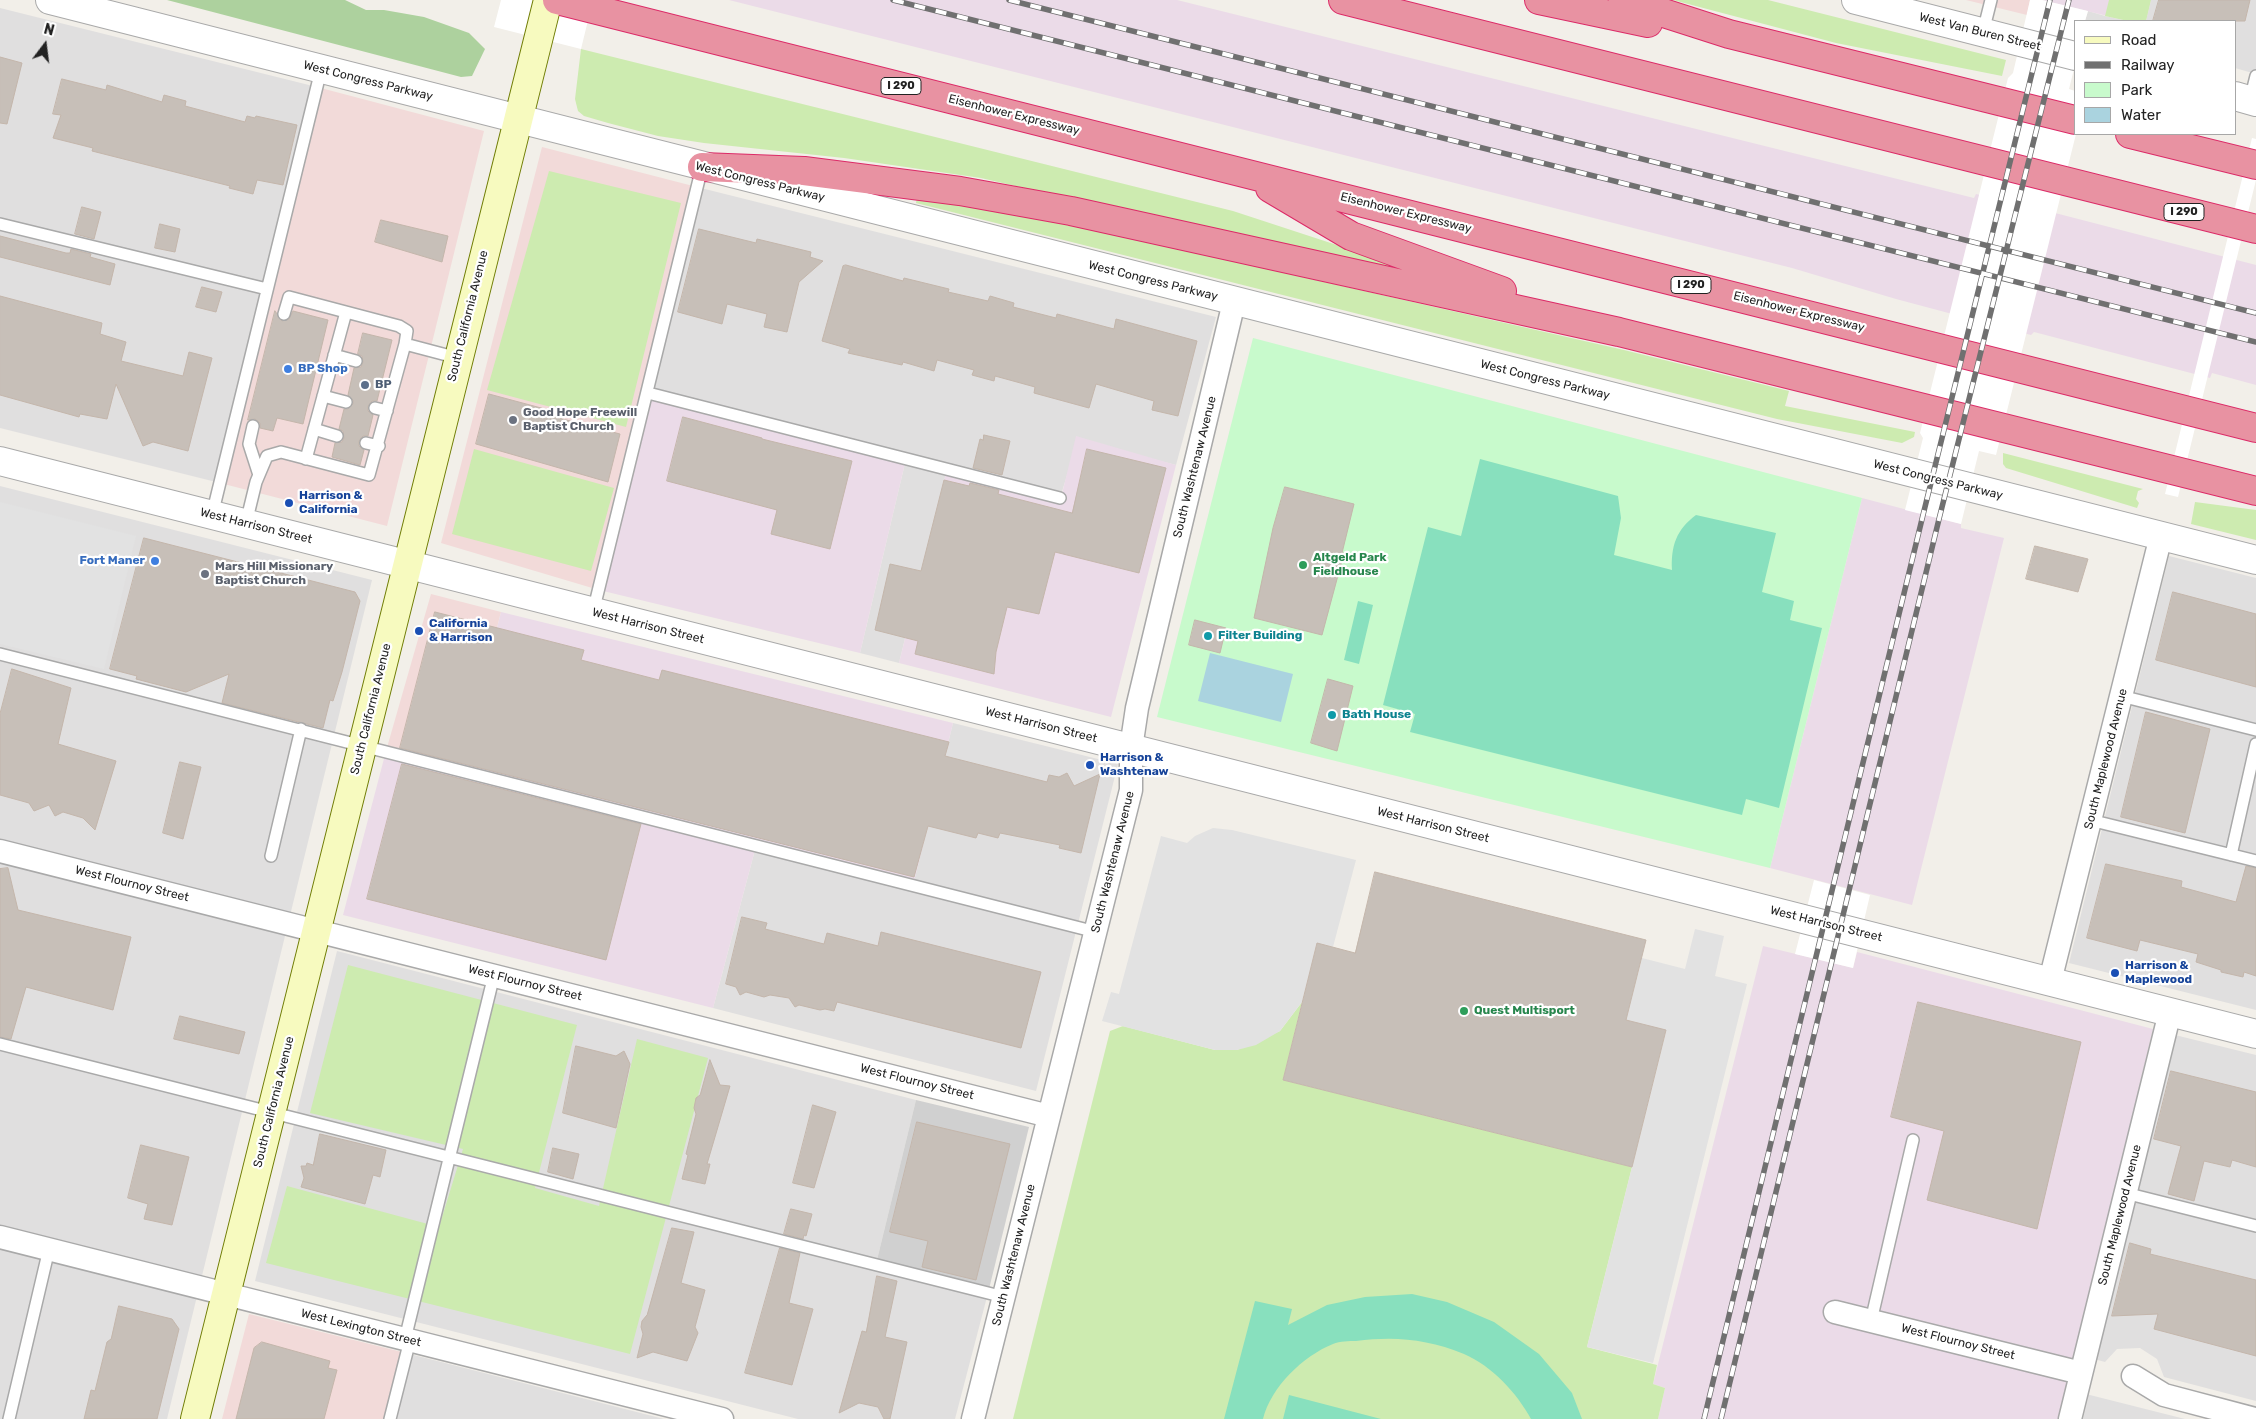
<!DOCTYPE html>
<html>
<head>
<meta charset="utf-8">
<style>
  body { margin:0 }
  #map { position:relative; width:2256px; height:1419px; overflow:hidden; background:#f2efe9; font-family:Rubik,sans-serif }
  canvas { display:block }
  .legend { position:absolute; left:2074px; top:20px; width:162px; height:115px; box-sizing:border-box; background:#fff; border:1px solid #a7a7a7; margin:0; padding:6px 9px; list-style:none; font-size:15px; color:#222 }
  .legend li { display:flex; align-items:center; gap:10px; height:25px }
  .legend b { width:25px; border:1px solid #a7a7a7 }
  .north { position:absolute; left:20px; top:20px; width:50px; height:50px; -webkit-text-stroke:4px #fff; paint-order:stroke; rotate:15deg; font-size:14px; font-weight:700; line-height:20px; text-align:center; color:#222 }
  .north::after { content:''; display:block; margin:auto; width:18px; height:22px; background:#222; clip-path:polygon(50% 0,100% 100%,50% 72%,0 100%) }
</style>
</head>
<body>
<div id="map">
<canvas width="2256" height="1419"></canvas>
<ul class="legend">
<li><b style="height:6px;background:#f7fabf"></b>Road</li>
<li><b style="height:6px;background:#707070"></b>Railway</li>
<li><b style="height:14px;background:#c8facc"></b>Park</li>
<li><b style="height:14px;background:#aad3df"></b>Water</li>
</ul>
<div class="north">N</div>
</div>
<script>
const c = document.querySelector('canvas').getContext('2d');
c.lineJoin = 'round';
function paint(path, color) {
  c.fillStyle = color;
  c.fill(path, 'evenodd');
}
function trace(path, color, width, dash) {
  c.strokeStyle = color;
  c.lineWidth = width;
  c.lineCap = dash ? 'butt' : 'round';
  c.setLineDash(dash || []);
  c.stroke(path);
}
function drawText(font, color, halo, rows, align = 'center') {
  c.font = font + ' Rubik,sans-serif';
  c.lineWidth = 4.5;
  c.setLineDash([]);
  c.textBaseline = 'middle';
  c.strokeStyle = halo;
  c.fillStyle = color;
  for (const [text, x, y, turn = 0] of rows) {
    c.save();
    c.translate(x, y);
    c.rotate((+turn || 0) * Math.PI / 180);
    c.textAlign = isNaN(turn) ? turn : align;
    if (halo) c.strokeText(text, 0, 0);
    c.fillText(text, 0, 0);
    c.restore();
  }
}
const residential = new Path2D(`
  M 2151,0 L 2256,0 L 2256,74 L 2235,68 L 2235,21 L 2146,21 Z
  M 0,8 L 317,87 L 220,483 L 0,428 Z
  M 2088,11 L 2105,16 L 2128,21 L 2085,21 Z
  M 697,187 L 1216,317 L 1176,465 L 1078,440 L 1060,498 L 947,469 L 899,663 L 860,653 L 906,459 L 648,393 Z
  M 0,486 L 372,580 L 167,1419 L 0,1419 Z
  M 2169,556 L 2256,578 L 2256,1010 L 2069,963 Z
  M 953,723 L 1118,764 L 1036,1091 L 713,1008 L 756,846 L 913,885 Z
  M 337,951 L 916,1100 L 876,1264 L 988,1293 L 955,1419 L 798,1419 L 255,1281 Z
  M 2175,1035 L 2256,1055 L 2256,1401 L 2164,1377 L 2157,1359 L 2140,1348 L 2117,1349 L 2105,1362 L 2094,1359 Z
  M 406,1353 L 664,1419 L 390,1419 Z
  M 2086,1394 L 2185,1419 L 2083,1419 L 2088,1399 Z`);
const commercial = new Path2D(`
  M 1966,0 L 2030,0 L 2027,15 Z
  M 317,87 L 484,131 L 387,526 L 220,483 Z
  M 542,147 L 697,187 L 599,590 L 441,543 Z
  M 431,594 L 501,612 L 461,770 L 386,751 Z
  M 249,1314 L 406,1353 L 390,1419 L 222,1419 Z`);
const industrial = new Path2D(`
  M 729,0 L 1177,0 L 1974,198 L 1976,194 L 2059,214 L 2256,265 L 2256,385 L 2212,373 L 2210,378 L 2034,332 L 2031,335 L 1896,299 L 1792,268 Z
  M 2042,0 L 2151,0 L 2146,21 L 2128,21 Z
  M 648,393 L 906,459 L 860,653 L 599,590 Z
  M 1076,436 L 1176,465 L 1111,717 L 899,663 L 947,469 L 1061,498 Z
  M 1862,498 L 1961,524 L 1961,528 L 2004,538 L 1912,905 L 1770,868 Z
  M 501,612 L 953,723 L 913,886 L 756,846 L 713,1008 L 343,915 L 386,751 L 461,770 Z
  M 1763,946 L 1853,968 L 1857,952 L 2153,1029 L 2060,1419 L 1658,1419 L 1665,1388 L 1653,1384 Z`);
const religious = new Path2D(`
  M 916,1100 L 1029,1127 L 988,1293 L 876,1264 Z`);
const grass = new Path2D(`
  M 1673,0 L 1768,0 L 2006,60 L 2002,76 L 1836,43 Z
  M 2109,0 L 2151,0 L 2146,21 L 2128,21 L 2105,16 Z
  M 581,49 L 1233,211 L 1410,269 L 1407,277 L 981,178 L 844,158 L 704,143 L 658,136 L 608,123 L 584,116 L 578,111 L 575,99 Z
  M 549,171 L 681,203 L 626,427 L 487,390 Z
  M 917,197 L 1008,210 L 1624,350 L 1789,391 L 1785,406 L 1915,432 L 1914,437 L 1902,443 L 1777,419 L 916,203 Z
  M 474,449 L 614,488 L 591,571 L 452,534 Z
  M 2003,453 L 2143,489 L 2138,491 L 2136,499 L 2139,503 L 2137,508 L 2006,468 L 2003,464 Z
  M 2195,502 L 2256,510 L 2256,540 L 2191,524 Z
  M 348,965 L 577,1025 L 535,1188 L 599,1206 L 637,1039 L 708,1058 L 630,1354 L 266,1263 L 287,1186 L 439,1227 L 463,1149 L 310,1113 Z
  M 1302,1002 L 1283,1080 L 1632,1167 L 1587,1347 L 1657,1365 L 1653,1384 L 1665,1388 L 1658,1419 L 1013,1419 L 1110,1031 L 1123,1026 L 1215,1050 L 1237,1050 L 1280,1031 Z`);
const forest = new Path2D(`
  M 167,0 L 345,0 L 366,10 L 384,10 L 424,17 L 469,33 L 485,49 L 472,76 L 461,77 Z`);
const park = new Path2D(`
  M 1253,338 L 1862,498 L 1770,868 L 1157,717 Z`);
const pitch = new Path2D(`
  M 1480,459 L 1618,496 L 1621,518 L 1614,555 L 1672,570 C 1671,546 1676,530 1696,515 L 1776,533 L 1762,592 L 1794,601 L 1790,620 L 1822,628 L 1779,808 L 1746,799 L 1742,815 L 1410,732 L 1415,714 L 1383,705 L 1428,527 L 1461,536 Z
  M 1358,601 L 1373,605 L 1359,664 L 1344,660 Z
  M 1412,1294 L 1447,1302 L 1494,1322 L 1539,1354 L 1572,1393 L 1582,1419 L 1531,1419 C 1517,1393 1492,1366 1464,1354 C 1427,1339 1395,1336 1356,1341 C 1349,1341 1340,1341 1333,1344 C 1303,1356 1271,1387 1263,1419 L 1224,1419 L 1255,1301 L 1292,1309 L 1288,1325 L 1327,1305 L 1365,1297 Z
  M 1289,1395 L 1381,1419 L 1283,1419 Z`);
const parking = new Path2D(`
  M 0,502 L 136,536 L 104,669 L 0,644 Z
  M 1213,828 L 1232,830 L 1356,860 L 1333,947 L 1317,944 L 1302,1002 L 1280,1031 L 1256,1045 L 1237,1050 L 1215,1050 L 1102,1021 L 1111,992 L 1119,994 L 1161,836 L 1187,843 L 1195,836 Z
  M 1695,929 L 1724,936 L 1715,976 L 1747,984 L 1653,1363 L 1587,1347 L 1666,1031 L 1626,1020 L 1642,958 L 1685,969 Z`);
const water = new Path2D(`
  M 1210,653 L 1293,674 L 1281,722 L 1198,701 Z`);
const pier = new Path2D(`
  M 501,0 L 593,0 L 581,49 L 494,27 Z
  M 2030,0 L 2042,0 L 2088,11 L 2085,21 L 2075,21 L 2075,65 L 2069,89 L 2075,91 L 2076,134 L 1996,455 L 1979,451 L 1961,524 L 1905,510 L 1923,438 L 1920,433 L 2008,78 L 2013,73 Z
  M 2252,138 L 2256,139 L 2256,180 L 2178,497 L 2165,494 Z
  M 1814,880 L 1870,895 L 1853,968 L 1795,954 Z`);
const building = new Path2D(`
  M 2159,0 L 2250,0 L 2245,21 L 2153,21 Z
  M 0,57 L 22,63 L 7,124 L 0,123 Z
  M 62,79 L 106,90 L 107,85 L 162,102 L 164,95 L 186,101 L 185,106 L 245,122 L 247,116 L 255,118 L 256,116 L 297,125 L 283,185 L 257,180 L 253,194 L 229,188 L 230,186 L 92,151 L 93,148 L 53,138 L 61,115 L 53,114 Z
  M 82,207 L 101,212 L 94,239 L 75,234 Z
  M 381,220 L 448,236 L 442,262 L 375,242 Z
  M 160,224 L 180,229 L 175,252 L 155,248 Z
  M 699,229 L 756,243 L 757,239 L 811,252 L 810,257 L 823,261 L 799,282 L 787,332 L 764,327 L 767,314 L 727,304 L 722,324 L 678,312 Z
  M 0,236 L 66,253 L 70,253 L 71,249 L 91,254 L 90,257 L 115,264 L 110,285 L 0,257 Z
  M 846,265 L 903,281 L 904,278 L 949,289 L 948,292 L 988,301 L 990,296 L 1014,303 L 1013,307 L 1056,318 L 1057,314 L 1114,329 L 1116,319 L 1197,341 L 1178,416 L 1152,410 L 1154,401 L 1096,384 L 1089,408 L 1034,393 L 1035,387 L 995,376 L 994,381 L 972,375 L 974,370 L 937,360 L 934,371 L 903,362 L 902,365 L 848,353 L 850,349 L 822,341 L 843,266 Z
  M 202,287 L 222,292 L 216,312 L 196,307 Z
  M 0,296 L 102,323 L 100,334 L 126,342 L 121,361 L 183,376 L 189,352 L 212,358 L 188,451 L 153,442 L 143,446 L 116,384 L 107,419 L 80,414 L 79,417 L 0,395 Z
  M 275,311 L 282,321 L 289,319 L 293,311 L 328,320 L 303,424 L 277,418 L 273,431 L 260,428 L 260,423 L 255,419 L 248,420 Z
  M 363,333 L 392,340 L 377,401 L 372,401 L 368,406 L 368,411 L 373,415 L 368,436 L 363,436 L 359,441 L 359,446 L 364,450 L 360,465 L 332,457 L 335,443 L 342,442 L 344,438 L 343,431 L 339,429 L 344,409 L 348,409 L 353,404 L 353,400 L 348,395 L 354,368 L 361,367 L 363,362 L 362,356 L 358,354 Z
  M 489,394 L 556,412 L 555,417 L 620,434 L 608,482 L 476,444 Z
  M 683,417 L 762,438 L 762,439 L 852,461 L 830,549 L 771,534 L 777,510 L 667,481 Z
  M 984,435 L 1010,441 L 1002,475 L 973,468 L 980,439 L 983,440 Z
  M 1087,449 L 1166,468 L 1139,573 L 1055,552 L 1039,614 L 1007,607 L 996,652 L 994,674 L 915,654 L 918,641 L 875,630 L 890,564 L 921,571 L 944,480 L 969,486 L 970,483 L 999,490 L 998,494 L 1072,513 Z
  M 1285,487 L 1354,504 L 1342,553 L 1344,553 L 1322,635 L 1254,618 L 1273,528 Z
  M 144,538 L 355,592 L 360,601 L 342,672 L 333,701 L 330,700 L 323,728 L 222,703 L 229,674 L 186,692 L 136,679 L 137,676 L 110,669 Z
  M 2035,546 L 2088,559 L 2078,592 L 2026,579 Z
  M 2173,592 L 2256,614 L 2256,687 L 2156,660 Z
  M 435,612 L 584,650 L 581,660 L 659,680 L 662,670 L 949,742 L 945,756 L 1047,782 L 1049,775 L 1059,777 L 1067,773 L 1074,786 L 1100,774 L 1081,853 L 1059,848 L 1060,845 L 1000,833 L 998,838 L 978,833 L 976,838 L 928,826 L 914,877 L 400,748 Z
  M 1195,620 L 1226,628 L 1220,653 L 1189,645 Z
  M 12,669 L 71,688 L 58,744 L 116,761 L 95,830 L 83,818 L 63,812 L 55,816 L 49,805 L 34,811 L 29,803 L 0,795 L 0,714 Z
  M 1328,679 L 1353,686 L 1337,751 L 1311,743 Z
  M 2146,712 L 2210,729 L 2185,833 L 2121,817 Z
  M 180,762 L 201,767 L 183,839 L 163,833 Z
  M 402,764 L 641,824 L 606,960 L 367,899 Z
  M 2106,864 L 2182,881 L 2181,887 L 2236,902 L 2246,866 L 2256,868 L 2256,976 L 2244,972 L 2243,977 L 2221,972 L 2221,970 L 2196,962 L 2198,954 L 2140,940 L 2137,951 L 2087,938 Z
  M 8,868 L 18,910 L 131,937 L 113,1010 L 26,987 L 11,1039 L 0,1037 L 0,869 Z
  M 1375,872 L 1646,940 L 1626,1020 L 1666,1030 L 1632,1167 L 1283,1080 L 1317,943 L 1355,953 Z
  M 742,917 L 767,923 L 765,929 L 824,944 L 827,933 L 878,946 L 881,932 L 1041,972 L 1021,1048 L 837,1002 L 834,1011 L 825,1009 L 820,1010 L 799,1005 L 795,1007 L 789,998 L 770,995 L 764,997 L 746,992 L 740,995 L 736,987 L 726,984 Z
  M 1918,1002 L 2081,1042 L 2037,1229 L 1927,1200 L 1944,1131 L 1891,1117 Z
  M 180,1016 L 245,1032 L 239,1054 L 174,1039 Z
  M 576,1046 L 616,1056 L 624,1051 L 630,1064 L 616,1128 L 563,1113 Z
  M 710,1060 L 720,1085 L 730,1086 L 707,1164 L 710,1164 L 705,1184 L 682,1179 L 688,1155 L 686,1154 L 696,1114 L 694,1108 L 696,1098 L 700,1095 Z
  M 2171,1071 L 2256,1092 L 2256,1167 L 2232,1160 L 2230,1167 L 2204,1161 L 2194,1201 L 2168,1194 L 2181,1146 L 2154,1139 Z
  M 813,1105 L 836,1112 L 814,1188 L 793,1183 Z
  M 917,1122 L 1010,1144 L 976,1280 L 922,1267 L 928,1241 L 890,1232 Z
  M 320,1134 L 386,1150 L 380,1177 L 373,1175 L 365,1204 L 301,1187 L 304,1178 L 301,1166 L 306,1166 L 307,1163 L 313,1165 Z
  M 141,1145 L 189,1157 L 172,1225 L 144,1219 L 148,1204 L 128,1198 Z
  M 553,1148 L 579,1154 L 573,1179 L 548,1172 Z
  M 791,1209 L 812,1214 L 806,1236 L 804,1235 L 803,1239 L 784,1234 Z
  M 672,1228 L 694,1232 L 681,1283 L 705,1290 L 695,1327 L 698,1333 L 687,1361 L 653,1352 L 637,1358 L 643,1334 L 641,1327 L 642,1321 L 647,1315 Z
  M 2130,1243 L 2151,1249 L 2150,1254 L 2256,1280 L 2256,1356 L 2154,1329 L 2158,1314 L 2112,1316 Z
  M 780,1248 L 800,1253 L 789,1303 L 813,1309 L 792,1385 L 745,1373 Z
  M 877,1276 L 897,1281 L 885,1337 L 907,1342 L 890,1419 L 884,1419 L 878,1407 L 859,1403 L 839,1413 L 862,1331 L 866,1332 Z
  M 119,1306 L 172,1319 L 179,1329 L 157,1419 L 84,1419 L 91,1390 L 95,1391 L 107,1342 L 111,1339 Z
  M 262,1342 L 330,1361 L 328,1368 L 337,1370 L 324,1419 L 236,1419 L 254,1348 Z`);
const service = new Path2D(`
  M 1983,32 L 1991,0
  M 2250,100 L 2256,76
  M 0,224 L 267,289
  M 284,314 L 289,297 L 399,326 L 407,331 L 405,344
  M 334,355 L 356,361
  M 648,393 L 1060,498
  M 323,396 L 346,402
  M 375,408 L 387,411
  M 253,426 L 249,444 L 259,475
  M 314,429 L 337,436
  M 366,443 L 379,446
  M 306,459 L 346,312
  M 212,515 L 321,70
  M 246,523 L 256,482 L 267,456 L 281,452 L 369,475 L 405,344 L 458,358
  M 593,612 L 702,167
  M 0,654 L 1096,932
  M 2121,696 L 2256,730
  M 2090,820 L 2256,861
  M 2231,855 L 2256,744
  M 271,856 L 301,729
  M 0,1044 L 1004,1297
  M 2125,1193 L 2256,1226
  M 1871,1321 L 1913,1140
  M 405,1339 L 494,975
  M 9,1419 L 49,1249
  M 390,1419 L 410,1340`);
const minor = new Path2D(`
  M 0,851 L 1049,1116
  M 2050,981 L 2161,536
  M 0,1237 L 722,1419
  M 1835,1312 L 2081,1373
  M 2133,1376 L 2164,1395 L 2255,1419
  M 973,1419 L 1131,790 L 1131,748 L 1137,708 L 1234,302
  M 2070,1419 L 2170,1012`);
const tertiary = new Path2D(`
  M 50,0 L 2256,560
  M 1856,0 L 2075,56
  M 2235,96 L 2256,102
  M 0,461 L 2256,1034`);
const secondary = new Path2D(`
  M 195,1419 L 548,0`);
const motorway = new Path2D(`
  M 557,0 L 2256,428
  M 1343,0 L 2256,229
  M 1539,0 L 1648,23
  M 1623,0 L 1729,34 L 2075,120
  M 2130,134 L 2256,165
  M 702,167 L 804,171 L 960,191 L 1071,211 L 1619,332 L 2256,491
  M 1270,188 L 1351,236 L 1502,291`);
const rail = new Path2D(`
  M 893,0 L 2256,342
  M 1009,0 L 2256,313
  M 1704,1419 L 1923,515 L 2050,0
  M 1721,1419 L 1939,519 L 2069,0`);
const markers = [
  [288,369,5,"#3f7fe0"],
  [365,385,5,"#5c6f8a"],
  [513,420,5,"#6b7280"],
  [289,503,5,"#1a4fb4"],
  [155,561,5,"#3f7fe0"],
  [1303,565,5,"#2e9e5b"],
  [205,574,5,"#6b7280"],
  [419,631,5,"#1a4fb4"],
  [1208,636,5,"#0f9aa8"],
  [1332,715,5,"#0f9aa8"],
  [1090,765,5,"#1a4fb4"],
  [2115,973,5,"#1a4fb4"],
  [1464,1011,5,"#2e9e5b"]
];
const shields = [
  [901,86,40],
  [2184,212,40],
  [1691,285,40]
];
const shieldNames = [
  ["I 290",901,86],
  ["I 290",2184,212],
  ["I 290",1691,285]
];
const streetNames = [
  ["West Van Buren Street",1980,32,14],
  ["West Congress Parkway",368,81,14],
  ["Eisenhower Expressway",1014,115,14],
  ["West Congress Parkway",760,182,14],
  ["Eisenhower Expressway",1406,213,14],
  ["West Congress Parkway",1153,281,14],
  ["Eisenhower Expressway",1799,312,14],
  ["South California Avenue",468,316,-76],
  ["West Congress Parkway",1545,380,14],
  ["South Washtenaw Avenue",1195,467,-76],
  ["West Congress Parkway",1938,480,14],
  ["West Harrison Street",256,526,14],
  ["West Harrison Street",648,626,14],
  ["South California Avenue",371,709,-76],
  ["West Harrison Street",1041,725,14],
  ["South Maplewood Avenue",2106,759,-76],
  ["West Harrison Street",1433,825,14],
  ["South Washtenaw Avenue",1113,862,-76],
  ["West Flournoy Street",132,884,14],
  ["West Harrison Street",1826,924,14],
  ["West Flournoy Street",525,983,14],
  ["West Flournoy Street",917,1082,14],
  ["South California Avenue",274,1102,-76],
  ["South Maplewood Avenue",2120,1215,-76],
  ["South Washtenaw Avenue",1014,1255,-76],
  ["West Lexington Street",361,1328,14],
  ["West Flournoy Street",1958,1342,14]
];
const shopNames = [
  ["BP Shop",298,369],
  ["Fort Maner",145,561,"right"]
];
const serviceNames = [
  ["BP",375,385]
];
const worshipNames = [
  ["Good Hope Freewill",523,413],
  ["Baptist Church",523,427],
  ["Mars Hill Missionary",215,567],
  ["Baptist Church",215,581]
];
const transitNames = [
  ["Harrison &",299,496],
  ["California",299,510],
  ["California",429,624],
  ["& Harrison",429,638],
  ["Harrison &",1100,758],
  ["Washtenaw",1100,772],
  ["Harrison &",2125,966],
  ["Maplewood",2125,980]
];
const leisureNames = [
  ["Altgeld Park",1313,558],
  ["Fieldhouse",1313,572],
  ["Quest Multisport",1474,1011]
];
const cultureNames = [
  ["Filter Building",1218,636],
  ["Bath House",1342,715]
];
paint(residential, '#e0dfdf');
paint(commercial, '#f2dad9');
paint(industrial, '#ebdbe8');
paint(religious, '#d0d0d0');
paint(grass, '#cdebb0');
paint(forest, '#add19e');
paint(park, '#c8facc');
paint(pitch, '#88e0be');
paint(parking, '#e2e2e2');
paint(water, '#aad3df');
paint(pier, '#fff');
paint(building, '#c7bfb8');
trace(building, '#c4b6ab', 1);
trace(service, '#a9a9a9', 14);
trace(minor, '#a9a9a9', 25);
trace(tertiary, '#a9a9a9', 30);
trace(secondary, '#707d05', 30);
trace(motorway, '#dc2a67', 30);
trace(service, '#fff', 11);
trace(minor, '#fff', 22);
trace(tertiary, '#fff', 28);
trace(secondary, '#f7fabf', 28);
trace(motorway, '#e892a2', 28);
trace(rail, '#707070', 5.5);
trace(rail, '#fff', 4, [11]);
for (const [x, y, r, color] of markers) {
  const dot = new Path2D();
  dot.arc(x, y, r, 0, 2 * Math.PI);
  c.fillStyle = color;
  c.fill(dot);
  trace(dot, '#fff', 2);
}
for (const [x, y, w] of shields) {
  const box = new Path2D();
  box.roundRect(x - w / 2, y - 8.5, w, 17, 4);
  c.fillStyle = '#fff';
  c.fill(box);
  trace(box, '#222', 1);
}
drawText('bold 11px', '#222', null, shieldNames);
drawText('12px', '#222', '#fff', streetNames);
drawText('bold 12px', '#366cbe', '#fff', shopNames, 'left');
drawText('bold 12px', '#4e5e75', '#fff', serviceNames, 'left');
drawText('bold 12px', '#5b616d', '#fff', worshipNames, 'left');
drawText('bold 12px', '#164399', '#fff', transitNames, 'left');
drawText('bold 12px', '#27864d', '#fff', leisureNames, 'left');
drawText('bold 12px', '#0d838f', '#fff', cultureNames, 'left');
</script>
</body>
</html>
